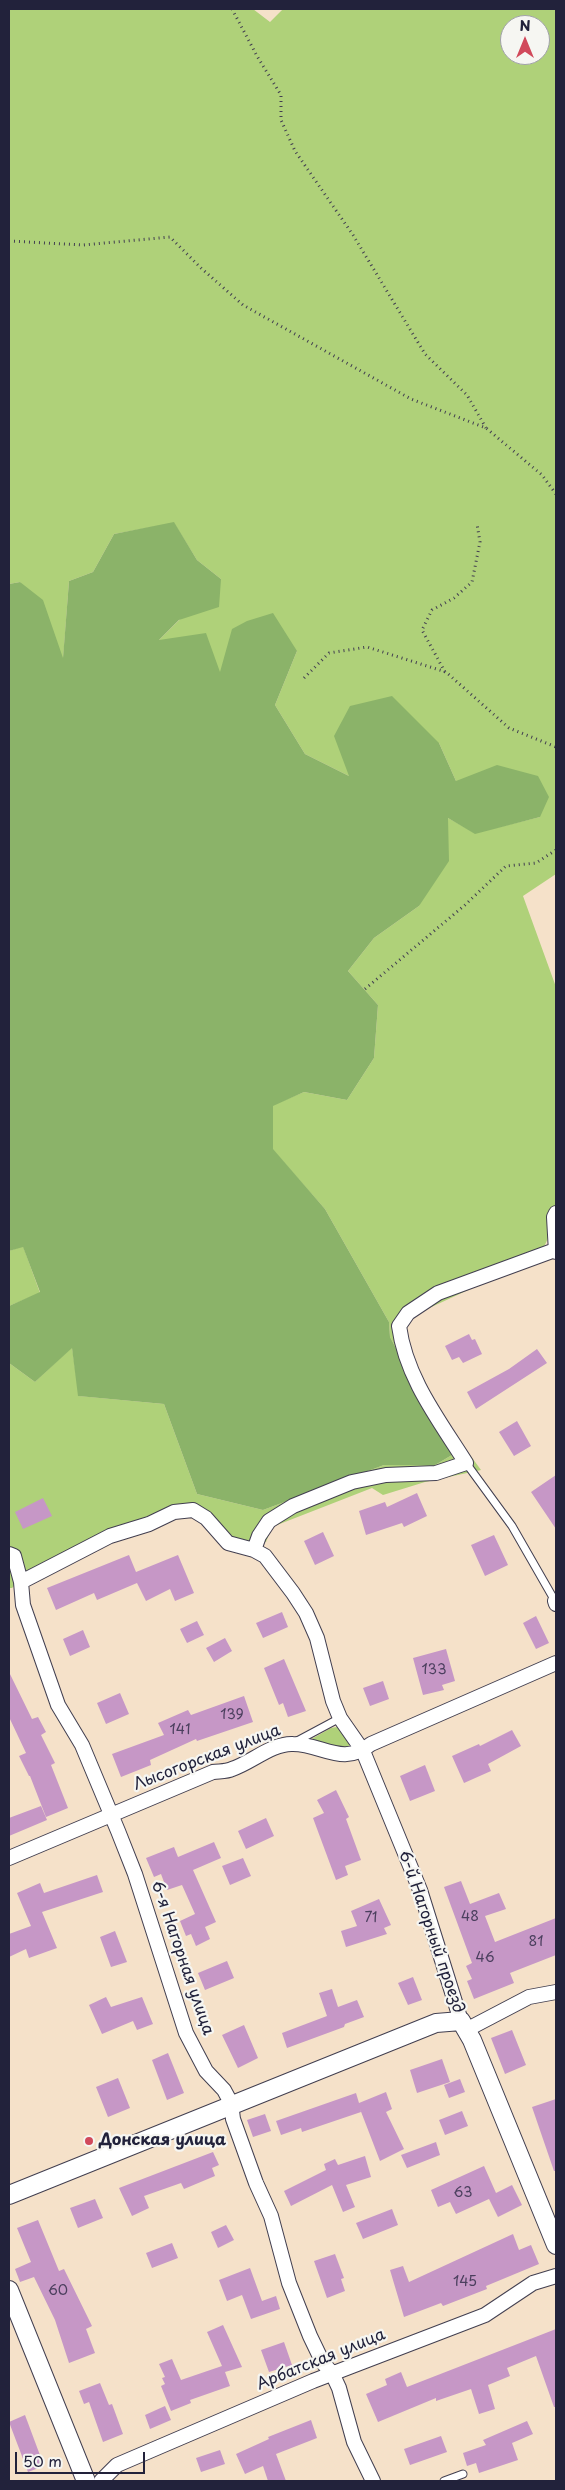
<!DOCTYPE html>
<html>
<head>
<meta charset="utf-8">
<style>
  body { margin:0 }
  #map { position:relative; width:565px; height:2490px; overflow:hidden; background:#f5e1c9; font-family:"Playpen Sans",sans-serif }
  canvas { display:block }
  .frame { position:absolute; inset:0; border:10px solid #22223b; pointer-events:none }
  .north { position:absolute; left:500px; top:15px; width:50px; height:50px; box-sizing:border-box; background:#f6f6f2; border:1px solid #a1a1a9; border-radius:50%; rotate:0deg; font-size:14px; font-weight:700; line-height:20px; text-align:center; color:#22223b }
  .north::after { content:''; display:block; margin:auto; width:18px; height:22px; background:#d1495b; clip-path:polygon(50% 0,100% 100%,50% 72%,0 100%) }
  .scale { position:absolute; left:15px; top:2452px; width:130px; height:22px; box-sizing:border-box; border:2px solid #22223b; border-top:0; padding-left:6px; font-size:15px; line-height:18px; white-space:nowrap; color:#22223b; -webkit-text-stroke:4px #f6f6f2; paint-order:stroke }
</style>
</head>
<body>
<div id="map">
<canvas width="565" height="2490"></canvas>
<div class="frame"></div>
<div class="north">N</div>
<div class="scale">50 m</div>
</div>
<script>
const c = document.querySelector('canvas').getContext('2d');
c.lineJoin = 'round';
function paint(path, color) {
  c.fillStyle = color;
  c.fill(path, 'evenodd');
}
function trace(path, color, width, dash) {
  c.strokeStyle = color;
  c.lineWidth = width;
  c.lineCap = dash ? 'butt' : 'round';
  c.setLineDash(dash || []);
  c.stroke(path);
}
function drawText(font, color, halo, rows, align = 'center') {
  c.font = font + ' "Playpen Sans",sans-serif';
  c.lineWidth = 4.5;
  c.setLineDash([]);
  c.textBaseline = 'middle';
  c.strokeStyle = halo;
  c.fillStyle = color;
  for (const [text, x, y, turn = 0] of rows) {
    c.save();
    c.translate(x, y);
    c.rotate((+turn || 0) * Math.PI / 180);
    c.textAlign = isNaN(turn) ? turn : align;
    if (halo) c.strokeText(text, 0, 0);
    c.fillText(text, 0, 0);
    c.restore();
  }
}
const green = new Path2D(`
  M 9,9 L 253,9 L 270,22 L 283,9 L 556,9 L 556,874 L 523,896 L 556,987 L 556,1205 C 547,1228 554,1238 535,1259 L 412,1316 L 405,1326 C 411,1382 450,1426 481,1470 L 425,1482 L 383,1495 L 372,1488 L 272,1527 L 266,1542 L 246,1544 L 230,1538 L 193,1507 L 25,1576 L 12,1588 L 9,1588 L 9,1363 L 35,1382 L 72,1347 L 79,1396 L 164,1404 L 197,1494 L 263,1510 L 384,1465 L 435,1465 L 452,1455 L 390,1337 L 389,1322 L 325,1209 L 272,1149 L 273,1105 L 304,1092 L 347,1100 L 374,1058 L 378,1005 L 348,971 L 374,938 L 419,906 L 448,818 L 475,833 L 540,817 L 456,781 L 439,743 L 349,776 L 305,754 L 275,705 L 297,651 L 219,673 L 158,641 L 221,579 L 197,560 L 174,523 L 114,534 L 93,572 L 69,581 L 63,660 L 20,582 L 9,584 ZM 510,25 L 540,25 L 540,55 L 510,55 Z
  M 23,1246 L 40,1293 L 9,1306 L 9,1251 Z
  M 337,1727 L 349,1743 L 349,1748 L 344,1751 L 308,1741 L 331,1728 Z`);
const forest = new Path2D(`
  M 174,522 L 197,560 L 221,579 L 219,607 L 179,620 L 159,640 L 206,633 L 220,672 L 232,629 L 247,621 L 273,613 L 297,651 L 275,705 L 305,754 L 349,776 L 334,736 L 350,706 L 392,696 L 439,743 L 456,781 L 497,765 L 538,776 L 549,797 L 540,817 L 475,834 L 448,818 L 449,861 L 419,906 L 374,938 L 348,971 L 378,1005 L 374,1058 L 347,1100 L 304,1092 L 273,1106 L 273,1149 L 325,1209 L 389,1322 L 390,1337 L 452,1455 L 435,1465 L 384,1465 L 263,1510 L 197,1494 L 164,1404 L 78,1396 L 72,1348 L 35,1382 L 9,1363 L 9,1306 L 40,1292 L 23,1247 L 9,1251 L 9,584 L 20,582 L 43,600 L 63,658 L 69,581 L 93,572 L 114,534 Z`);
const building = new Path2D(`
  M 469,1334 L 472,1340 L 475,1339 L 482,1354 L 463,1363 L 459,1357 L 452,1360 L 445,1346 Z
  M 537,1349 L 547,1363 L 476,1409 L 467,1392 L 509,1369 Z
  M 517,1421 L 531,1446 L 514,1456 L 499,1432 Z
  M 556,1475 L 556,1529 L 531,1492 Z
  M 417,1493 L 427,1516 L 404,1527 L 402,1523 L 366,1535 L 359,1511 L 385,1502 L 387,1507 Z
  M 43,1498 L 52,1516 L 23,1529 L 15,1512 Z
  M 323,1532 L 334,1556 L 315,1565 L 304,1541 Z
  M 494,1535 L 508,1565 L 485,1576 L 471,1545 Z
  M 129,1555 L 136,1572 L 178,1555 L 194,1593 L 175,1601 L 170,1589 L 146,1601 L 137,1583 L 97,1600 L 94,1593 L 56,1610 L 47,1588 Z
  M 282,1612 L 288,1627 L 263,1638 L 256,1623 Z
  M 536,1616 L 549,1643 L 536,1649 L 523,1623 Z
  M 197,1621 L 204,1635 L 187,1643 L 180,1629 Z
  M 83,1630 L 90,1647 L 70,1656 L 63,1639 Z
  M 225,1638 L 232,1651 L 214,1662 L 206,1648 Z
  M 446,1649 L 455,1681 L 442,1685 L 444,1690 L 423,1695 L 413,1658 Z
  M 284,1659 L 306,1711 L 288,1717 L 283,1703 L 279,1705 L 264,1668 Z
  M 9,1672 L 32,1719 L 38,1717 L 46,1732 L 41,1735 L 55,1763 L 51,1765 L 68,1808 L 46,1817 L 30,1776 L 29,1776 L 19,1756 L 26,1753 L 9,1717 Z
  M 383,1681 L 389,1699 L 370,1706 L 363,1688 Z
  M 120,1693 L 129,1714 L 106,1724 L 97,1703 Z
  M 244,1696 L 253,1722 L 197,1741 L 196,1739 L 150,1760 L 151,1765 L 121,1777 L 112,1754 L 164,1735 L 158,1723 L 188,1710 L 191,1715 Z
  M 512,1730 L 521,1746 L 488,1764 L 491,1771 L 464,1783 L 452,1756 L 479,1744 L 480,1746 Z
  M 425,1765 L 435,1791 L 410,1801 L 400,1776 Z
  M 336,1790 L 349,1817 L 346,1819 L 361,1860 L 345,1866 L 348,1875 L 336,1880 L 313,1818 L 324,1813 L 317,1800 Z
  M 41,1806 L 47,1820 L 9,1836 L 9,1818 Z
  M 266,1818 L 274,1836 L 246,1849 L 238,1831 Z
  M 214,1842 L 221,1858 L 193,1870 L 216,1922 L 205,1927 L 210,1939 L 196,1946 L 191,1934 L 186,1936 L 180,1921 L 195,1914 L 182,1885 L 167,1890 L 161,1874 L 154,1877 L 146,1858 L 174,1847 L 178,1857 Z
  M 243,1858 L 251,1876 L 230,1885 L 222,1866 Z
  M 97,1875 L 103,1892 L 42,1912 L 57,1948 L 29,1958 L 26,1949 L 9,1957 L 9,1934 L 31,1926 L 17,1893 L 40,1883 L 44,1893 Z
  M 461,1881 L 470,1904 L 499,1893 L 506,1909 L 485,1916 L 495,1942 L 556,1918 L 556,1955 L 510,1973 L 514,1983 L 474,1999 L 467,1981 L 472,1979 L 466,1966 L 472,1963 L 444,1887 Z
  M 379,1899 L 391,1925 L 384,1928 L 387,1934 L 346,1947 L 341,1931 L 357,1926 L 351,1911 Z
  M 115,1931 L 127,1962 L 111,1967 L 100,1937 Z
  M 227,1961 L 234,1978 L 205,1990 L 198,1973 Z
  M 413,1977 L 422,2000 L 408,2005 L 398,1983 Z
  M 332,1989 L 338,2007 L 357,2000 L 364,2017 L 345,2024 L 344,2027 L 287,2048 L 282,2033 L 327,2016 L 319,1993 Z
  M 106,1997 L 111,2007 L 142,1997 L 153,2024 L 137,2030 L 133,2021 L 102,2034 L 89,2005 Z
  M 244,2025 L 258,2058 L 238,2068 L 222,2035 Z
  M 512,2030 L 526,2065 L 505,2074 L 491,2038 Z
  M 168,2053 L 184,2093 L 167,2100 L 152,2060 Z
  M 442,2059 L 450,2082 L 417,2093 L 410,2070 Z
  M 118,2078 L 130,2108 L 108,2117 L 96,2087 Z
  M 460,2079 L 465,2092 L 449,2098 L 444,2085 Z
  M 386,2092 L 392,2109 L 386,2112 L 404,2149 L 380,2161 L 360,2109 L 361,2112 L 302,2132 L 301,2128 L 281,2135 L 276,2121 L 356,2093 L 359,2103 Z
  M 556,2099 L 556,2171 L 554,2171 L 532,2107 Z
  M 462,2111 L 468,2126 L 445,2135 L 439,2120 Z
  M 265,2114 L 271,2131 L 253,2137 L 247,2120 Z
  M 436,2142 L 440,2155 L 407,2168 L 401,2155 Z
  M 213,2152 L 219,2165 L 212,2168 L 215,2176 L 184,2189 L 181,2183 L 144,2196 L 149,2208 L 132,2216 L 119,2188 Z
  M 365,2156 L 371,2177 L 346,2185 L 355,2207 L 343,2212 L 332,2185 L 291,2206 L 284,2191 L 326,2170 L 324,2164 L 335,2159 L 338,2165 Z
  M 484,2166 L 496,2193 L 512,2185 L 522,2205 L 498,2217 L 489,2199 L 456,2214 L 450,2202 L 438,2207 L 431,2190 Z
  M 95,2199 L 103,2218 L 78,2228 L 70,2208 Z
  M 392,2209 L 398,2225 L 363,2239 L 356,2223 Z
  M 38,2220 L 59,2271 L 64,2269 L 92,2326 L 86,2329 L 95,2353 L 69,2363 L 55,2320 L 34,2277 L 20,2282 L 15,2269 L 31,2262 L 17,2228 Z
  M 226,2225 L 234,2240 L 218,2248 L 211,2232 Z
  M 513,2234 L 519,2250 L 531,2245 L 539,2264 L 486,2286 L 487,2289 L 443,2306 L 441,2303 L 404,2317 L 390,2270 L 403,2266 L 409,2282 Z
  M 172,2243 L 178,2258 L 152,2268 L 146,2253 Z
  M 335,2254 L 344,2278 L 341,2279 L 345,2291 L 327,2298 L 314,2261 Z
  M 250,2268 L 262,2301 L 276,2296 L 280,2309 L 251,2319 L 242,2295 L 227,2301 L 219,2280 Z
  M 223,2325 L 242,2367 L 225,2372 L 230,2386 L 190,2400 L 191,2403 L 171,2411 L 161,2386 L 165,2384 L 162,2378 L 165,2377 L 159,2364 L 172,2359 L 181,2380 L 222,2366 L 207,2332 Z
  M 556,2329 L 556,2407 L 554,2407 L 536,2356 L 507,2368 L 510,2376 L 488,2385 L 495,2409 L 479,2414 L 471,2389 L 436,2401 L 436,2398 L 378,2422 L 366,2394 L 387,2385 L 385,2379 L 401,2372 L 407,2387 Z
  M 284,2342 L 292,2365 L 269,2372 L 261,2350 Z
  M 100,2383 L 109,2405 L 112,2404 L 123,2434 L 103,2442 L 89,2402 L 84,2404 L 79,2391 Z
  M 165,2406 L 171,2420 L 150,2429 L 145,2415 Z
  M 25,2415 L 44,2466 L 28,2472 L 9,2422 Z
  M 311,2420 L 317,2438 L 276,2454 L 286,2481 L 268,2481 L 263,2466 L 245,2474 L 236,2454 L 269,2439 L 268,2437 Z
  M 527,2421 L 533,2434 L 512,2443 L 518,2460 L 479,2473 L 476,2463 L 467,2466 L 463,2453 L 486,2445 L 483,2440 Z
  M 441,2436 L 447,2452 L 410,2465 L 404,2449 Z
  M 220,2450 L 225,2464 L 201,2472 L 196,2458 Z`);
const path = new Path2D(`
  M 232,9 L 257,56 L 281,95 L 281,120 L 295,151 L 353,235 L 425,354 L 467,395 L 486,428
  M 9,241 L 83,245 L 170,237 L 201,268 L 243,305 L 411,399 L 486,428 L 542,475 L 556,494
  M 445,672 L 422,630 L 432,610 L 454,598 L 472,582 L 480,542 L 477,524
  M 304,678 L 329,653 L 367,647 L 446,672 L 509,728 L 556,747
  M 365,989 L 465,905 L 506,866 L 536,863 L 556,850`);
const service = new Path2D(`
  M 466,1463 L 512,1526 L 555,1601
  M 297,1741 L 340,1718
  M 444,2481 L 463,2474`);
const minor = new Path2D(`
  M 556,1213 L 554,1217 L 556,1252
  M 254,1550 L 259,1536 L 269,1521 L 293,1506 L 352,1482 L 386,1475 L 436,1473 L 466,1463 C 439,1420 406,1378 399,1326 L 408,1313 L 438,1293 L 555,1250
  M 9,1554 L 14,1556 L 21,1582 L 23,1605 L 58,1705 L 82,1745 L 118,1831 L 135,1874 L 186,2033 L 206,2071 L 224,2090 L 231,2103 L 233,2119 L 256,2183 L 271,2216 L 289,2283 L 310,2336 L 323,2363 L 332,2373 L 339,2388 L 354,2442 L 373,2481
  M 21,1582 L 110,1536 L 149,1524 L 174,1512 L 193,1510 L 206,1518 L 228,1543 L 254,1550 L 265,1556 L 293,1593 L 306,1613 L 317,1638 L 333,1701 L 340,1718 L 363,1751 L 420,1890 L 461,2021
  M 555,1601 L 556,1604
  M 9,1858 L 213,1772 C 219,1771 226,1772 232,1769 C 251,1763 272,1743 293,1744 C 323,1744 342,1767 371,1744 L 556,1663
  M 466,2030 L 529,1997 L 556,1992
  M 101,2481 L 117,2465 L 313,2381 L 485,2315 L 533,2283 L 556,2276`);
const tertiary = new Path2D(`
  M 9,2195 L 436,2023 L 461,2021 L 472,2040 L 556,2245
  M 9,2290 L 86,2481`);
const markers = [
  [89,2141,5,"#d1495b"]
];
const numberNames = [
  ["133",434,1670],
  ["139",232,1715],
  ["141",180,1730],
  ["48",470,1917],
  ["71",371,1918],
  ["81",536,1942],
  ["46",485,1958],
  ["63",463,2193],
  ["145",465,2282],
  ["60",58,2291]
];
const streetNames = [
  ["Лысогорская улица",207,1758,-21],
  ["6-й Нагорный проезд",431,1932,71],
  ["6-я Нагорная улица",182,1958,71],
  ["Арбатская улица",321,2360,-22]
];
const poiNames = [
  ["Донская улица",99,2141]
];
paint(green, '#afd179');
paint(forest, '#8bb369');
paint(building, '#c697c6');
trace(service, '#423f50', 9);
trace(minor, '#423f50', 16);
trace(tertiary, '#423f50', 20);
trace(path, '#423f50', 3, [1, 4]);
trace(service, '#fff', 7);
trace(minor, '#fff', 14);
trace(tertiary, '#fff', 18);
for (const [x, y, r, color] of markers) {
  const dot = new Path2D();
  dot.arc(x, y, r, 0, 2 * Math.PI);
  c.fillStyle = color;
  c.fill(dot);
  trace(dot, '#f6f6f2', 2);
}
drawText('14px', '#4b3f5e', null, numberNames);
drawText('16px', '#22223b', '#f6f6f2', streetNames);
drawText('bold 16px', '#22223b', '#f6f6f2', poiNames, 'left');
</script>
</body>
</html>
